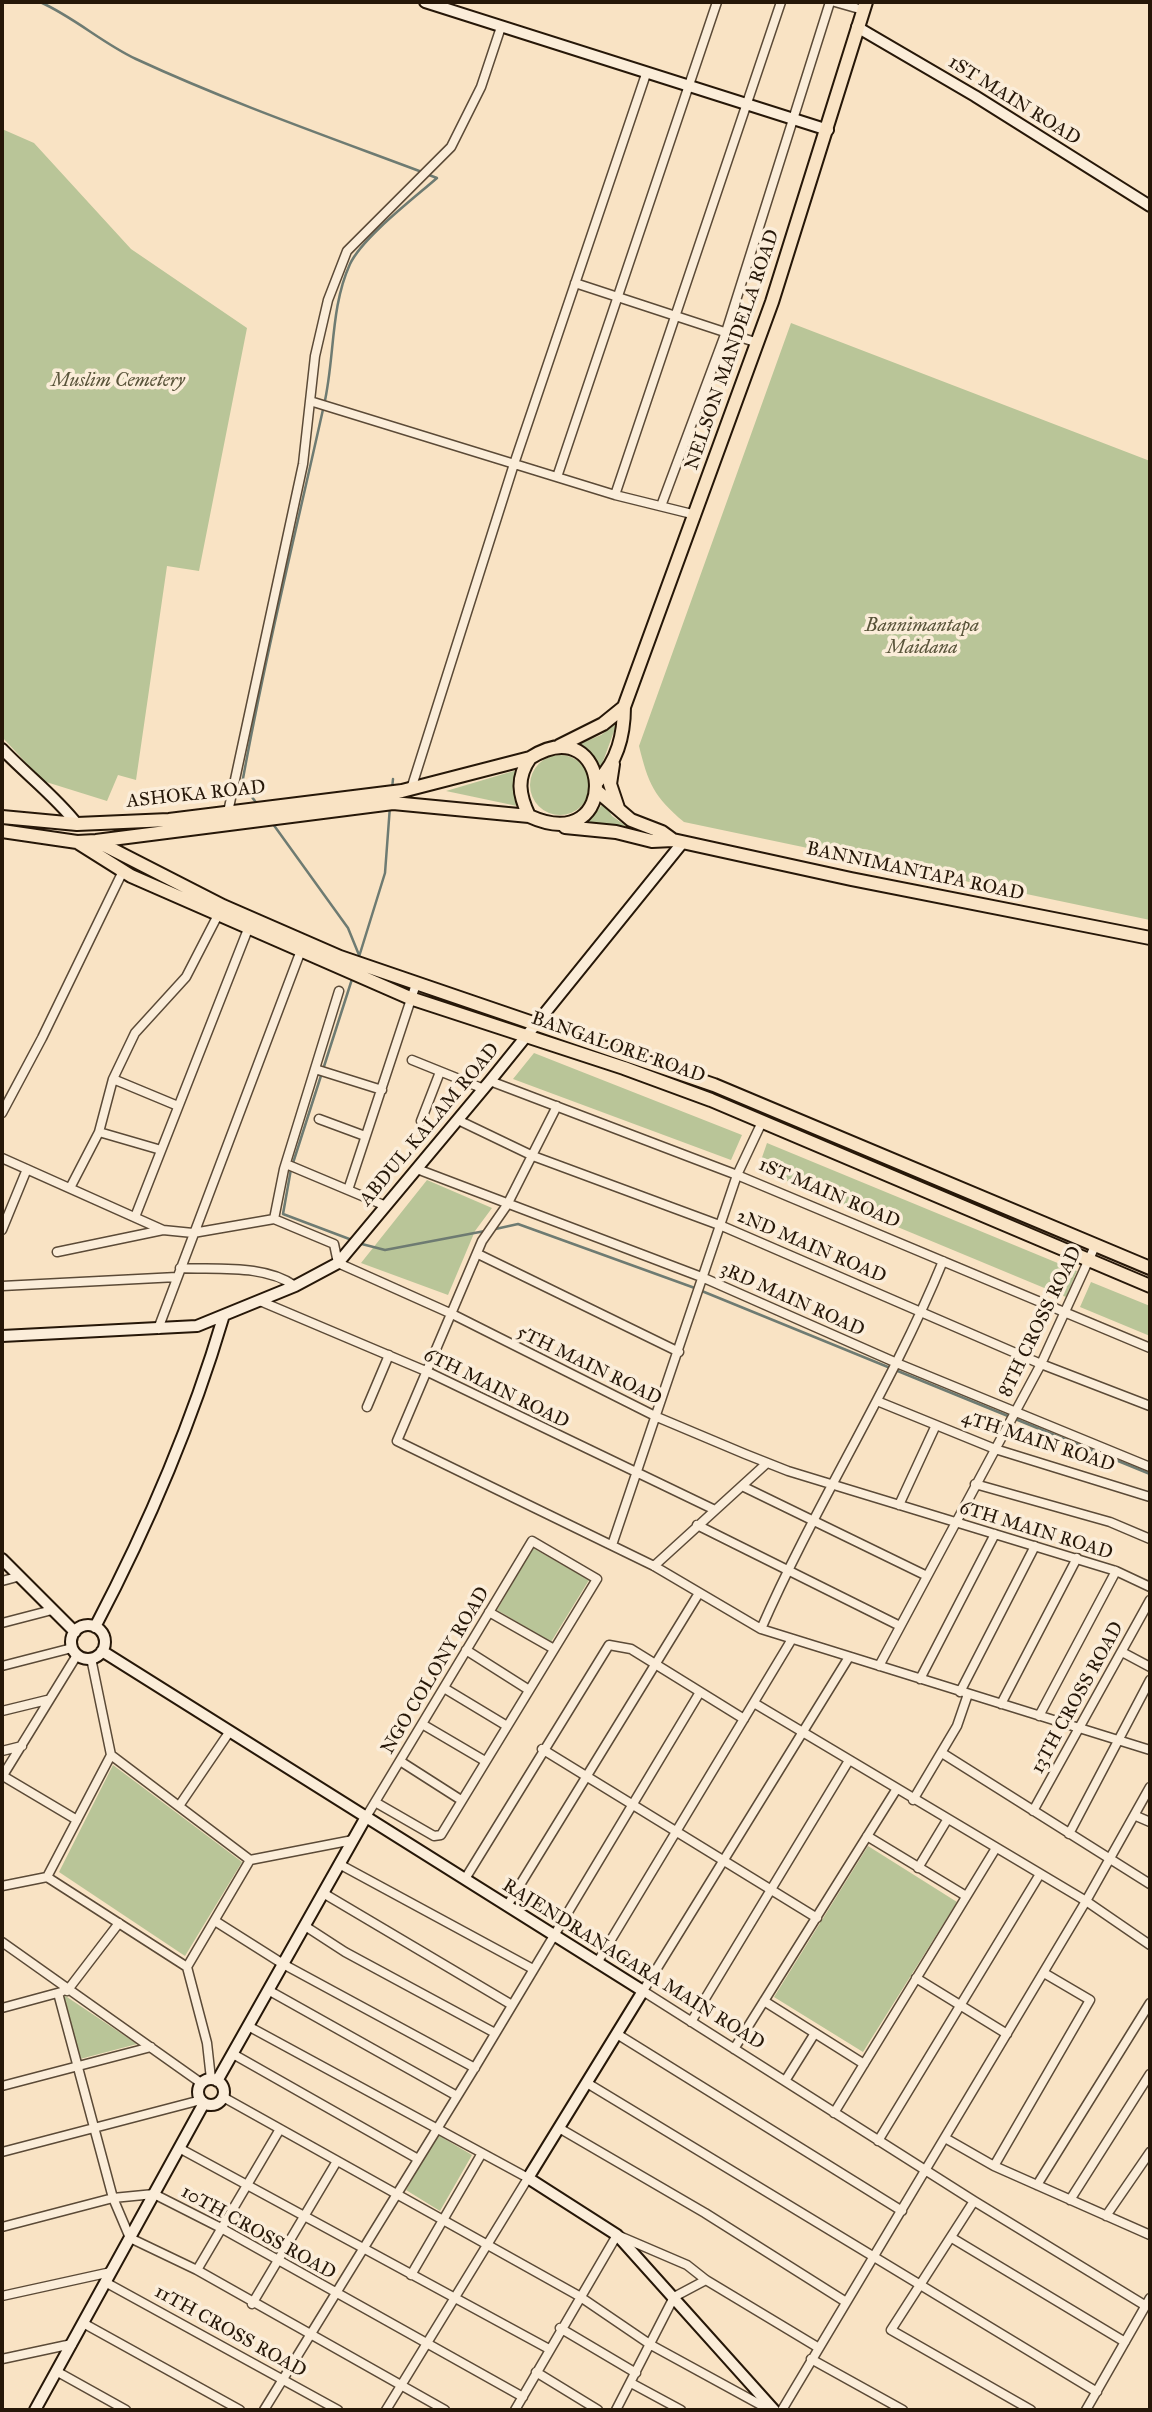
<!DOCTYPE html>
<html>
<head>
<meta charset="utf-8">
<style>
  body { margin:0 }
  #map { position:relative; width:1152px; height:2412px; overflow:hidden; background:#f9e3c4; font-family:"IM FELL Great Primer",serif }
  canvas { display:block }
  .frame { position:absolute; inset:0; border:4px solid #261708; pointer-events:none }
</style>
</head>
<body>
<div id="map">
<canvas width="1152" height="2412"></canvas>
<div class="frame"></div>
</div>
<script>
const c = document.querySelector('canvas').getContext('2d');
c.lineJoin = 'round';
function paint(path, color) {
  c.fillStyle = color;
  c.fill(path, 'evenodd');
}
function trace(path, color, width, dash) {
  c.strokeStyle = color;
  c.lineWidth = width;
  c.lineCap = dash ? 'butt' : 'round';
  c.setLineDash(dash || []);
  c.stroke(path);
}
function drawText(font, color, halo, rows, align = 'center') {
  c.font = font + ' "IM FELL Great Primer",serif';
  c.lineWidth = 7;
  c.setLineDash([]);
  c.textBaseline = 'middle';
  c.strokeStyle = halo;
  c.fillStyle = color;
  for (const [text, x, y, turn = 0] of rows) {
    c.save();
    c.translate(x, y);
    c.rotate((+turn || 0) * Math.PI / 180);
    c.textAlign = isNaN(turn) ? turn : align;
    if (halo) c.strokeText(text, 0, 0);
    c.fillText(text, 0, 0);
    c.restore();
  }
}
const green = new Path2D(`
  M 2,129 L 34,143 L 131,249 L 247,328 L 199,571 L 167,566 L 136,780 L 118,775 L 107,801 L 43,781 L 2,737 Z
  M 791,323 L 1150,461 L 1150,920 L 684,822 C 654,797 648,783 639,746 Z
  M 617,723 L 601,767 L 589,750 L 579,744 L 601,735 Z
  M530 785a30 30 0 1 1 60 0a30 30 0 1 1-60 0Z
  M 517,770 L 513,783 L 517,806 L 446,791 Z
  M 604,802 L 612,816 L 626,826 L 583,823 L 592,818 Z
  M 534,1053 L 742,1135 L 731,1160 L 513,1079 Z
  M 767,1143 L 1077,1271 L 1066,1297 L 758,1169 Z
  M 427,1180 L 492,1208 L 475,1231 L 448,1295 L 361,1263 Z
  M 1091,1282 L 1150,1306 L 1150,1336 L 1080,1307 Z
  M 533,1548 L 589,1580 L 551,1642 L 497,1610 Z
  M 113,1765 L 242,1862 L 185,1956 L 59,1872 Z
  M 868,1846 L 957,1902 L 863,2052 L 774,1997 Z
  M 64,1995 L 137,2044 L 80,2059 Z
  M 438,2135 L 472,2155 L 440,2211 L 406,2190 Z`);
const stream = new Path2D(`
  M 40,2 C 74,17 102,43 136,59 C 229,102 326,136 422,172
  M 392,789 L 393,779
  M 258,805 L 242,784 C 265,657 296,531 324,405 C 335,358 330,308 350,264 C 363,237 413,199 437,178 L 429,175
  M 273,824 L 348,928 L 359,955
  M 358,960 L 385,873 L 390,806
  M 293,1163 L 353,976
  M 291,1169 L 283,1214 L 352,1240
  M 491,1230 L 518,1224 L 692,1287 L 1150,1474
  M 358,1243 L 385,1250 L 485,1231`);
const street = new Path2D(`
  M 835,2 L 863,10
  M 575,283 L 758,343
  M 310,401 L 615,495 L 696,515
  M 557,477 L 717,2
  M 615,495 L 781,2
  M 661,506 L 726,332 L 830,2
  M 411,789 L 514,464 L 646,74
  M 228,812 L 303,464 L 315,356 L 328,300 L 347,251 L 451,147 L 481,87 L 501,27
  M 412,1060 L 484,1089
  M 315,1069 L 382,1090
  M 113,1079 L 178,1106
  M 490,1081 L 737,1175 L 1150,1348
  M 557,1106 L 507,1205 L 482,1241 L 397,1441 L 654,1566 L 761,1629 L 1150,1750
  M 2,1113 L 42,1038 L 123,871
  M 319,1119 L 365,1136
  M 458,1120 L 533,1156 L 722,1226 L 1041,1364 L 1150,1406
  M 421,1121 L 440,1072
  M 99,1132 L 161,1150
  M 2,1158 L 163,1230 L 193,1233 L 274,1219 L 334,1244 L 338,1263 L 452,1314 L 657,1417 L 745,1454 L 788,1471 L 1116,1571 L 1150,1587
  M 286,1164 L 386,1206
  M 417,1169 L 704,1278 L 899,1364 L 1150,1467
  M 70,1188 L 99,1132 L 113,1079 L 135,1033 L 186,977 L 220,911
  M 348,1190 L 416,984
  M 135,1217 L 250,924
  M 274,1219 L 284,1169 L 339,991
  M 2,1230 L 27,1169
  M 57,1252 L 163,1230
  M 478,1254 L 679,1352
  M 180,1268 C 216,1270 265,1264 295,1286
  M 2,1286 L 177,1277
  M 260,1301 L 428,1372 L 715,1510
  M 158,1329 L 300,953
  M 877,1401 L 995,1449 L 1150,1497
  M 367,1407 L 389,1355
  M 975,1484 L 1110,1522 L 1150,1539
  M 744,1487 L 927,1576
  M 899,1505 L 936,1425
  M 697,1525 L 900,1626
  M 612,1545 L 737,1175 L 762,1122
  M 654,1566 L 767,1463
  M 2,1581 L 17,1577
  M 489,1612 L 554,1649
  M 2,1623 L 52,1610
  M 761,1629 C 816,1503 891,1388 943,1261
  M 466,1650 L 529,1690
  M 1122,1652 L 1150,1667
  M 849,1657 L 643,1991 L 974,2201 L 1146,2306
  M 91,1658 L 111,1755 L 47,1877 L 187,1967 L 207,2043 L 211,2079
  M 2,1666 L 72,1648
  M 879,1666 L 1041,1364 L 1095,1246
  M 920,1679 L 995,1534
  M 444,1688 L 507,1726
  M 960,1692 L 1035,1546
  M 754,1703 L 1086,1901 L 1150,1945
  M 1001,1704 L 1077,1558
  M 2,1711 L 47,1700
  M 1039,1716 L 1116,1571
  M 422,1724 L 485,1761
  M 542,1749 L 817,1918
  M 2,1751 L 22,1746
  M 942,1753 L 1150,1884
  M 111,1755 L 250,1860 L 353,1840
  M 400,1761 L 461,1800
  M 3,1776 L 77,1820
  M 2,1777 L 77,1655
  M 913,1800 L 957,1726 L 968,1694
  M 179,1806 L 230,1731
  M 1033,1811 L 1150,1600
  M 1136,1816 L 1150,1822
  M 366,1817 L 532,1541 L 597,1579 L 441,1835 L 434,1836 L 375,1802
  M 1069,1834 L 1150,1680
  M 867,1836 L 966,1896
  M 339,1864 L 533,1969
  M 918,1868 L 947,1820
  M 465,1879 L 609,1645 L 631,1649 L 744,1719
  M 2,1886 L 47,1877
  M 323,1893 L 512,2005
  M 507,1906 L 699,1593
  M 215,1921 L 283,1964 L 475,2068
  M 305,1926 L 345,1952 L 495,2033
  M 2,1942 L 201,2083
  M 597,1963 L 792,1639
  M 187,1967 L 250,1860
  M 916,1978 L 1007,2034
  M 268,1990 L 457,2096
  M 67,1991 L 119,1923
  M 58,1993 L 113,2198 L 130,2238 L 197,2270 L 445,2410
  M 764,2001 L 864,2064
  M 2,2008 L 61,1992
  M 691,2022 L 848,1762
  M 248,2026 L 528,2178 L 386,2410
  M 617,2034 L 902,2211
  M 734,2049 L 896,1790
  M 233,2054 L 418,2159
  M 785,2081 L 815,2033
  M 587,2083 L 1097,2392
  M 2,2086 L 151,2047
  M 223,2097 L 579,2296 L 651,2345 L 770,2410
  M 834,2113 L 996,1848
  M 559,2128 L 705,2213 L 846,2302
  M 945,2138 L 994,2166 L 1150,2235
  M 878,2141 L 1040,1874
  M 179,2148 L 549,2349
  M 2,2152 L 201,2100
  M 994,2166 L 1090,2000 L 1044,1973
  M 1037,2185 L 1150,2003
  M 1070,2200 L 1150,2074
  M 974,2201 L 891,2330 L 1031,2410
  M 1106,2216 L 1150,2152
  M 2,2227 L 113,2198 L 154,2194 L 221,2228 L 523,2397
  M 952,2238 L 1125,2342
  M 197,2270 L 280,2129
  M 411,2275 L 482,2153
  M 105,2282 L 338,2410
  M 2,2296 L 111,2272
  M 252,2304 L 337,2161
  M 83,2323 L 240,2410
  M 560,2328 L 636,2373
  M 2,2359 L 72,2344
  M 811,2359 L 903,2410
  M 56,2371 L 126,2410
  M 536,2372 L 598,2410
  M 631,2383 L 681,2410
  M 264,2410 L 477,2064 L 700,1692
  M 515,2410 L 617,2235 L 687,2265 L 706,2280 L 819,2348
  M 616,2410 L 674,2297 L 706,2280
  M 782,2410 L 1086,1901 L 1150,1787
  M 1086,2410 L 1150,2298`);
const secondary = new Path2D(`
  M 425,2 L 828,130
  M 857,27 L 975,96 L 1150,206
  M 2,749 C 27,775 55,796 77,824
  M 2,1336 L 197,1326 L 295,1286 L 338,1263 L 490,1081 L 683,842
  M 2,1559 L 75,1632
  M71 1642a17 17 0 1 1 34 0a17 17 0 1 1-34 0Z
  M 95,1627 C 147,1528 191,1426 223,1318
  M 102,1651 L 643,1991 L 528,2178 L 617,2235 L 774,2410
  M198 2092a13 13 0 1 1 26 0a13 13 0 1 1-26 0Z
  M 217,2081 L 366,1817
  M 35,2410 L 204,2103`);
const primary = new Path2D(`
  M 559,746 L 603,724 L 624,707
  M 613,764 L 610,784 L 618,808
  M 598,781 C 618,760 624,735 624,707 L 772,302 L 866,2
  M 597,791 L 631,820 L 662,832 L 673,840
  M 2,817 L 77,824 L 169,820 L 402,791 L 530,758 C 612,706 624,859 529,816 C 519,795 516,778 530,758
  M 565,827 L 616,832 L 652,841 L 673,840 L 851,879 L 1150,938
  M 2,831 L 77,842 L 96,841 L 393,803 L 529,816
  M 96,841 L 223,906 L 340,957 L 714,1085 L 1150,1268
  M 77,842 L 131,876 L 410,998 L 624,1068 L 711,1100 L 1150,1286`);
const streetNames = [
  ["1ST MAIN ROAD",1014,101,32],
  ["NELSON MANDELA ROAD",733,350,-71],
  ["ASHOKA ROAD",196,795,-6],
  ["BANNIMANTAPA ROAD",915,872,12],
  ["BANGALORE ROAD",618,1048,19],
  ["ABDUL KALAM ROAD",430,1125,-50],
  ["1ST MAIN ROAD",829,1194,23],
  ["2ND MAIN ROAD",811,1247,23],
  ["3RD MAIN ROAD",792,1300,24],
  ["8TH CROSS ROAD",1041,1322,-64],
  ["5TH MAIN ROAD",589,1366,26],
  ["6TH MAIN ROAD",496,1389,26],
  ["4TH MAIN ROAD",1038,1442,18],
  ["6TH MAIN ROAD",1036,1531,17],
  ["NGO COLONY ROAD",436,1671,-59],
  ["13TH CROSS ROAD",1078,1698,-61],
  ["RAJENDRANAGARA MAIN ROAD",633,1965,32],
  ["10TH CROSS ROAD",258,2233,29],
  ["11TH CROSS ROAD",230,2332,29]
];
const parkNames = [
  ["Muslim Cemetery",118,381],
  ["Bannimantapa",922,626],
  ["Maidana",922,648]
];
paint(green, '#b9c598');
trace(stream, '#6e7b72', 2.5);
trace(street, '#5b4a37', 11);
trace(secondary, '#261708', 14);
trace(primary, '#261708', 16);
trace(street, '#fbedd9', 8);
trace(secondary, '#fbedd9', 10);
trace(primary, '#f9e3c4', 12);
drawText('19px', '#261708', '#fbedd9', streetNames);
drawText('italic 19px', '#59543a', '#fbedd9', parkNames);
</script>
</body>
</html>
